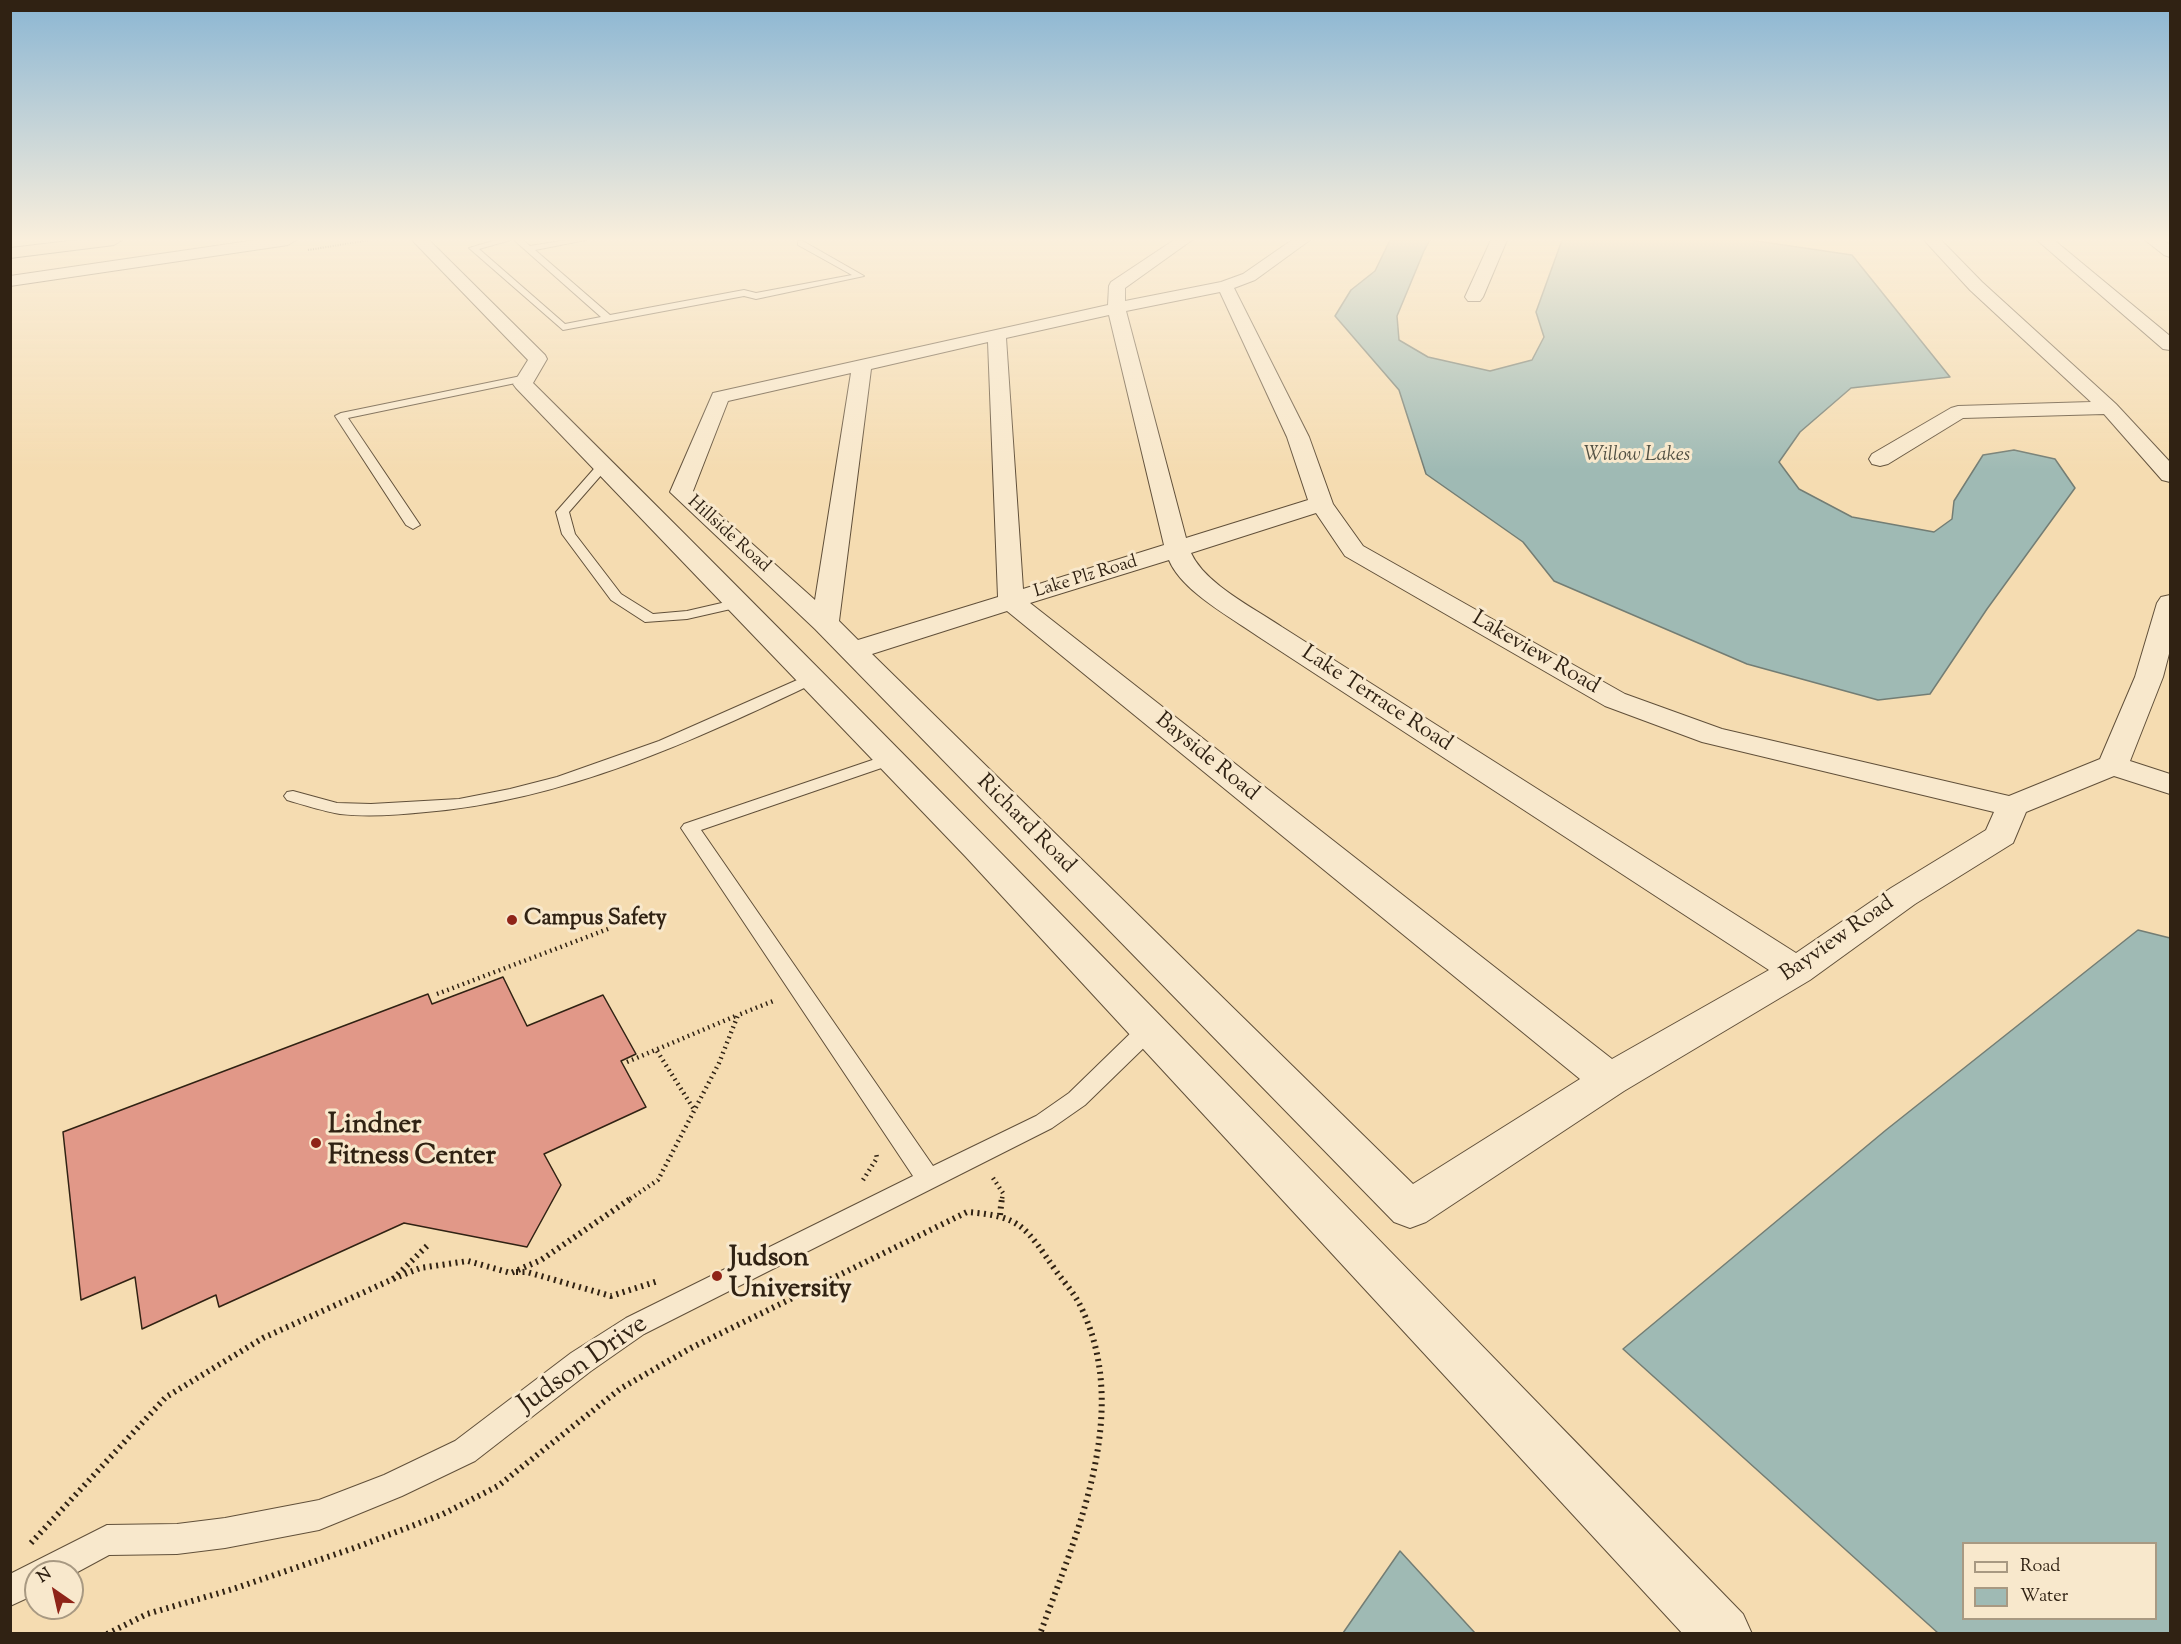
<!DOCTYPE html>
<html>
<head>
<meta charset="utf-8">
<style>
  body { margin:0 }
  #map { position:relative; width:2181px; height:1644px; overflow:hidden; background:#f5dcb1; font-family:"Sorts Mill Goudy",serif }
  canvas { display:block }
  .frame { position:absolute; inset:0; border:12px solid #302213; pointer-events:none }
  .legend { position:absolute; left:1962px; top:1542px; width:195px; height:78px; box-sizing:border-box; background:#f8e8cc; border:2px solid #a89982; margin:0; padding:8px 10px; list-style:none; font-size:18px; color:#302213 }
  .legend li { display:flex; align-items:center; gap:12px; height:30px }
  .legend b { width:30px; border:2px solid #a89982 }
  .north { position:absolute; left:24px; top:1560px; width:60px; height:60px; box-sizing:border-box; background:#f8e8cc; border:2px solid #a89982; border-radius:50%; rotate:326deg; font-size:16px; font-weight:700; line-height:24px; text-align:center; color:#302213 }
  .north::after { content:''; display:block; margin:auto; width:21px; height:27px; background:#8f2418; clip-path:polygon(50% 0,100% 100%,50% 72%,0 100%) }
</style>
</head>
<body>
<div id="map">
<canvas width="2181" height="1644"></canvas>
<div class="frame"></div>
<ul class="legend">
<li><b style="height:8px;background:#f8e8cc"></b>Road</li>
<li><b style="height:16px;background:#9fbab4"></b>Water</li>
</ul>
<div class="north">N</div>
</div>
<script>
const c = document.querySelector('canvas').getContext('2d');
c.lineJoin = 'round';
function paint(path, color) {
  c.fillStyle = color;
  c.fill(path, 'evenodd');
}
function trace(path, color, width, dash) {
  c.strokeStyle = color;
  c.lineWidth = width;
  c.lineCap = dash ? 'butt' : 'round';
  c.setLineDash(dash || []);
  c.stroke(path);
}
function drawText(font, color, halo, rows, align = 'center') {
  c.font = font + ' "Sorts Mill Goudy",serif';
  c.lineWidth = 6;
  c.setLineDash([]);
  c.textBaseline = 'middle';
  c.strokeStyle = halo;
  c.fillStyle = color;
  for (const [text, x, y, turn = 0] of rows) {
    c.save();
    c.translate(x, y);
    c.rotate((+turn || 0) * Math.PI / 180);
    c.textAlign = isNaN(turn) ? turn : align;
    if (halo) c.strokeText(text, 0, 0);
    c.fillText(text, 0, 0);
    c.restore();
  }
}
const water = new Path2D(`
  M 1390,240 L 1430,240 L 1424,251 L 1397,316 L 1399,340 L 1428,357 L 1490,371 L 1532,360 L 1544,337 L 1536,312 L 1562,240 L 1750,240 L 1852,255 L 1950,377 L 1851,388 L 1800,432 L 1779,462 L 1799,489 L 1852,517 L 1934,532 L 1952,519 L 1954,501 L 1983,455 L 2014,450 L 2055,459 L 2075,488 L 1987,609 L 1930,694 L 1878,700 L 1747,664 L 1554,581 L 1523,542 L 1426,474 L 1399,390 L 1335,316 L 1351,290 L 1375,271 Z
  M 2138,930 L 2170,938 L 2170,1633 L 1938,1633 L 1623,1349 L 1886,1130 ZM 1964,1544 L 2156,1544 L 2156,1618 L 1964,1618 Z
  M 1400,1551 L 1475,1633 L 1343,1633 Z`);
const building = new Path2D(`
  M 503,977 L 527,1026 L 603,995 L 636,1054 L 621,1061 L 646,1107 L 544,1154 L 561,1185 L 527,1247 L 404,1223 L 219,1307 L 216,1295 L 142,1329 L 135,1277 L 81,1300 L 63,1132 L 428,994 L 432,1004 Z`);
const pathFar2 = new Path2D(`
  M 308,250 L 370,240`);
const pathFar1 = new Path2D(`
  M 437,994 L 608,929
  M 657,1051 L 695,1111
  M 627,1062 L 738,1015
  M 993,1178 L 1003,1193 L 1002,1199
  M 863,1180 L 877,1158 L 876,1153
  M 630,1199 L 658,1180 L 719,1063 L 738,1015 L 776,1000`);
const path = new Path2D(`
  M 1000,1215 L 1002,1197
  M 516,1272 L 527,1272 L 611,1296 L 658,1281
  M 393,1279 L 420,1268 L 468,1261 L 511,1273 L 541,1260 L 633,1197
  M 31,1543 L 166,1397 L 263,1338 L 393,1279 L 429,1244
  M 107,1634 L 147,1614 L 233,1589 L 357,1547 L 443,1514 L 498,1486 L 620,1389 L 691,1348 L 967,1212 C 1022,1216 1026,1228 1056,1271 C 1064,1282 1074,1293 1080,1305 C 1133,1411 1077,1532 1040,1634`);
const service = new Path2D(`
  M 496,240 L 511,240 L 479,249 L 565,324 L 601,317 L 514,240 L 523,240 L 530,246 L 567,240 L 586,240 L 535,250 L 610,315 L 744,290 L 756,293 L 852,275 L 798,245 L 798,241 L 801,240 L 864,276 L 756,299 L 744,296 L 563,330 L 469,248 Z
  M 526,375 L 531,378 L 530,380 L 348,418 L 420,525 L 413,529 L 406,525 L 335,416 L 341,413 Z
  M 604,461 L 610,465 L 569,512 L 575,534 L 621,594 L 653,614 L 687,611 L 739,599 L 746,603 L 744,606 L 687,619 L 645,622 L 611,600 L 562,534 L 556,512 L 600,462 Z
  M 813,673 L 819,675 L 821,678 L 819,681 C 693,741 566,800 426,812 C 398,815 368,817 340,814 C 322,811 304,805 287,800 L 284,796 L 287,792 L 293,791 L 337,803 L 371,804 L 459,799 L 510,789 L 557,777 L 659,741 Z
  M 890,754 L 896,755 L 898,759 L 896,763 L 701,830 L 933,1166 L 1036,1116 L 1069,1093 L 1140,1024 L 1148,1022 L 1156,1024 L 1159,1030 L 1156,1036 L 1085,1105 L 1052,1128 L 644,1334 L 591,1371 L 475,1461 L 402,1496 L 319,1530 L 225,1548 L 177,1554 L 109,1555 L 72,1575 L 72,1572 L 36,1572 L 36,1594 L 10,1606 L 10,1574 L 107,1525 L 177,1524 L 225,1518 L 319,1500 L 384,1475 L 455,1441 L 571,1353 L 626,1318 L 913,1176 L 681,828 L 684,824 Z`);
const minor = new Path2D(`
  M 256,240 L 296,240 L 288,245 L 10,286 L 10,276 Z
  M 412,240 L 429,240 L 545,355 L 547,359 L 533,383 C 942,788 1342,1202 1743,1614 L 1752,1634 L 1683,1634 L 965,856 L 516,388 L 513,384 L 528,360 Z
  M 1174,240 L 1192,240 L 1125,288 L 1125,301 L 1221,282 L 1243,274 L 1292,240 L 1310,240 L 1255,280 L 1234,288 L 1309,437 L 1333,504 L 1363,546 L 1625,694 L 1722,729 L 2009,796 L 2100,759 L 2135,677 L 2157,603 L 2161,597 L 2170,595 L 2170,650 L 2163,677 L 2130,761 L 2170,774 L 2170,794 L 2114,776 L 2026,812 L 2013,843 L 1915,904 L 1810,980 L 1624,1091 L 1426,1222 L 1410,1228 L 1394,1222 L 815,629 L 670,492 L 713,393 L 1108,305 L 1109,286 L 1111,282 ZM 1220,292 L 1287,437 L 1308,500 L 1186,538 L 1126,311 ZM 1109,315 L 1164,545 L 1023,589 L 1006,338 ZM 988,342 L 998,597 L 858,640 L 839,621 L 871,369 ZM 851,373 L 815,600 L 693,491 L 728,401 ZM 1316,513 L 1345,556 L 1605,706 L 1702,742 L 1994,812 L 1986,830 L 1891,888 L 1796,953 L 1282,627 C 1254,608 1205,584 1191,553 ZM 1169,560 C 1182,592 1234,619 1262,639 L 1769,970 L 1612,1059 L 1030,603 ZM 1007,611 L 1580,1079 L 1413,1184 L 872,654 Z
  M 1491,240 L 1507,240 L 1483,297 L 1480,301 L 1468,301 L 1465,297 Z
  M 1924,240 L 1941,240 L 1982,282 L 2116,404 L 2170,462 L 2170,482 L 2162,480 L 2104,414 L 1963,418 L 1888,464 L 1880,466 L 1872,464 L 1869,459 L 1872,454 L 1951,408 L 1958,406 L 2091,402 L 1970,290 Z
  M 2037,240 L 2054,240 L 2170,336 L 2170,350 L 2163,349 Z
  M 2145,240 L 2163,240 L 2170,245 L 2170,257 L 2164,255 Z`);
const motorway = new Path2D(`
  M 77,240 L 122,240 L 114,245 L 10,258 L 10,248 Z`);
const markers = [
  [512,920,6,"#8f2418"],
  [316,1143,6,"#8f2418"],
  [717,1276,6,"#8f2418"]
];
const farStreetnames = [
  ["Hillside Road",728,535,42],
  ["Lake Plz Road",1086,578,-17]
];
const farWaternames = [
  ["Willow Lakes",1637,457]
];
const streetNames = [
  ["Lakeview Road",1535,654,30],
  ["Lake Terrace Road",1376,700,33],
  ["Bayside Road",1206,758,39],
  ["Richard Road",1025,825,45],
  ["Bayview Road",1838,940,-35]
];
const poiNames = [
  ["Campus Safety",524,920]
];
const nearPoinames = [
  ["Lindner",328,1127],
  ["Fitness Center",328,1158],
  ["Judson",729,1260],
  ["University",729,1291]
];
const nearStreetnames = [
  ["Judson Drive",584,1366,-35]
];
paint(water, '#9fbab4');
trace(water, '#737d74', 1.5);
paint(building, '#e19888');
trace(building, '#302213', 1.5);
trace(service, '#61503a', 2);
trace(minor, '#61503a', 2);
trace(motorway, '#302213', 2);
trace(pathFar2, '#302213', 2, [1, 1.5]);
trace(pathFar1, '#302213', 4.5, [1.5, 4]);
trace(path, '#302213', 6, [2, 4.5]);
paint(service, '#f8e8cc');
paint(minor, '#f8e8cc');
paint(motorway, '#f5dcb1');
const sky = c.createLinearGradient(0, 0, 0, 470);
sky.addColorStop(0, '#8bb6d3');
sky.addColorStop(0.51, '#faefdc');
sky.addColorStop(1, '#faefdc00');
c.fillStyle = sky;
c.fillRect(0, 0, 2181, 470);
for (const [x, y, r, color] of markers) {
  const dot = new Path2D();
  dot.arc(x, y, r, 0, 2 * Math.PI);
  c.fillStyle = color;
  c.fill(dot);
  trace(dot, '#f8e8cc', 2);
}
drawText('18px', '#302213', '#f8e8cc', farStreetnames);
drawText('italic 20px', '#515043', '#f8e8cc', farWaternames);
drawText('22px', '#302213', '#f8e8cc', streetNames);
drawText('bold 22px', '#302213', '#f8e8cc', poiNames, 'left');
drawText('bold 27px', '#302213', '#f8e8cc', nearPoinames, 'left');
drawText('27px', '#302213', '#f8e8cc', nearStreetnames);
</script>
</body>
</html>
